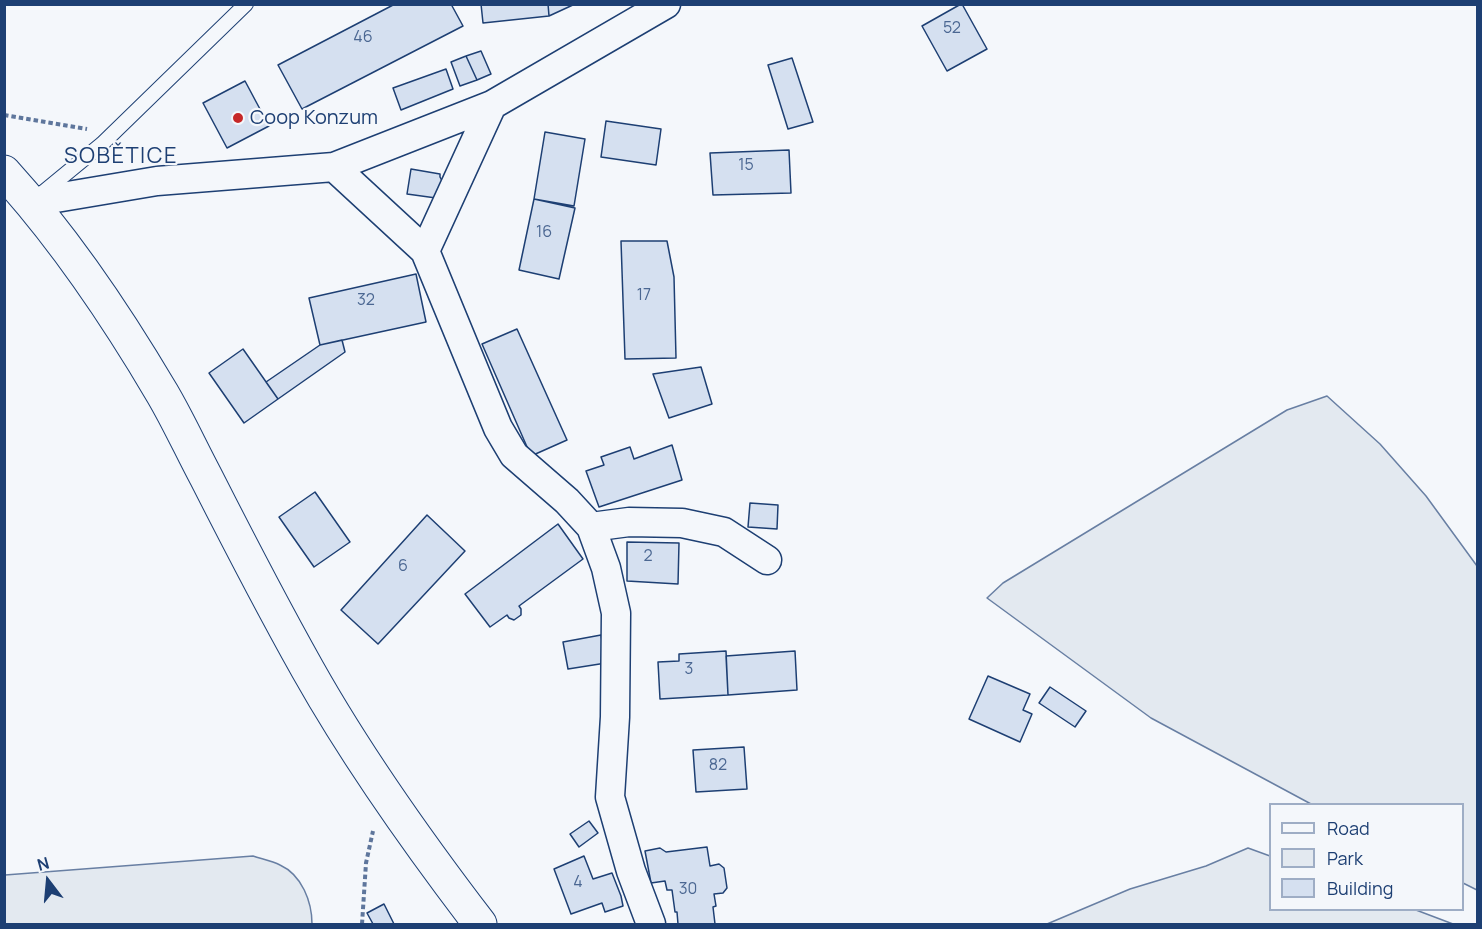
<!DOCTYPE html>
<html>
<head>
<meta charset="utf-8">
<style>
  body { margin:0 }
  #map { position:relative; width:1482px; height:929px; overflow:hidden; background:#f4f7fb; font-family:Manrope,sans-serif }
  canvas { display:block }
  .frame { position:absolute; inset:0; border:6px solid #1d3f73; pointer-events:none }
  .legend { position:absolute; left:1269px; top:803px; width:195px; height:108px; box-sizing:border-box; background:#f4f7fb; border:2px solid #9eadc5; margin:0; padding:8px 10px; list-style:none; font-size:18px; color:#1d3f73 }
  .legend li { display:flex; align-items:center; gap:12px; height:30px }
  .legend b { width:30px; border:2px solid #9eadc5 }
  .north { position:absolute; left:18px; top:851px; width:60px; height:60px; -webkit-text-stroke:4px #f4f7fb; paint-order:stroke; rotate:344deg; font-size:16px; font-weight:700; line-height:24px; text-align:center; color:#1d3f73 }
  .north::after { content:''; display:block; margin:auto; width:21px; height:27px; background:#1d3f73; clip-path:polygon(50% 0,100% 100%,50% 72%,0 100%) }
</style>
</head>
<body>
<div id="map">
<canvas width="1482" height="929"></canvas>
<div class="frame"></div>
<ul class="legend">
<li><b style="height:8px;background:#f4f7fb"></b>Road</li>
<li><b style="height:16px;background:#e3e9f0"></b>Park</li>
<li><b style="height:16px;background:#d5e0f0"></b>Building</li>
</ul>
<div class="north">N</div>
</div>
<script>
const c = document.querySelector('canvas').getContext('2d');
c.lineJoin = 'round';
function paint(path, color) {
  c.fillStyle = color;
  c.fill(path, 'evenodd');
}
function trace(path, color, width, dash) {
  c.strokeStyle = color;
  c.lineWidth = width;
  c.lineCap = dash ? 'butt' : 'round';
  c.setLineDash(dash || []);
  c.stroke(path);
}
function drawText(font, color, halo, rows, align = 'center') {
  c.font = font + ' Manrope,sans-serif';
  c.lineWidth = 4.5;
  c.setLineDash([]);
  c.textBaseline = 'middle';
  c.strokeStyle = halo;
  c.fillStyle = color;
  for (const [text, x, y, turn = 0] of rows) {
    c.save();
    c.translate(x, y);
    c.rotate((+turn || 0) * Math.PI / 180);
    c.textAlign = isNaN(turn) ? turn : align;
    if (halo) c.strokeText(text, 0, 0);
    c.fillText(text, 0, 0);
    c.restore();
  }
}
const green = new Path2D(`
  M 1327,396 L 1380,444 L 1426,496 L 1477,566 L 1477,890 L 1463,883 L 1462,804 L 1311,804 L 1151,718 L 987,598 L 1003,583 L 1287,410 Z
  M 1248,848 L 1270,856 L 1270,910 L 1416,910 L 1453,924 L 1047,924 L 1130,889 L 1206,866 Z
  M 253,856 C 262,859 272,861 280,865 C 302,875 312,902 312,924 L 5,924 L 5,875 Z`);
const building = new Path2D(`
  M 395,4 L 451,4 L 463,26 L 302,109 L 278,65 Z
  M 481,4 L 548,4 L 549,16 L 483,23 Z
  M 548,4 L 575,4 L 549,16 Z
  M 961,4 L 962,4 L 987,49 L 947,71 L 922,26 Z
  M 481,51 L 491,74 L 477,80 L 466,56 Z
  M 466,56 L 477,80 L 460,86 L 451,62 Z
  M 792,58 L 813,122 L 788,129 L 768,65 Z
  M 446,69 L 453,89 L 401,110 L 393,88 Z
  M 245,81 L 269,126 L 227,148 L 203,103 Z
  M 606,121 L 661,129 L 656,165 L 601,157 Z
  M 545,132 L 585,139 L 574,206 L 534,199 Z
  M 789,150 L 791,193 L 713,195 L 710,153 Z
  M 411,169 L 440,174 L 440,177 L 446,188 L 436,198 L 407,194 Z
  M 534,199 L 575,208 L 559,279 L 519,270 Z
  M 621,241 L 667,241 L 674,277 L 676,358 L 625,359 Z
  M 416,274 L 426,322 L 320,345 L 309,298 Z
  M 517,329 L 567,440 L 531,456 L 482,344 Z
  M 342,340 L 345,352 L 278,399 L 266,382 L 320,345 Z
  M 243,349 L 278,399 L 244,423 L 209,373 Z
  M 701,367 L 712,404 L 669,418 L 653,374 Z
  M 672,445 L 682,480 L 599,507 L 586,471 L 604,465 L 601,457 L 630,447 L 634,459 Z
  M 315,492 L 350,542 L 314,567 L 279,517 Z
  M 750,503 L 778,505 L 777,529 L 748,527 Z
  M 427,515 L 465,551 L 378,644 L 341,610 Z
  M 558,524 L 583,559 L 519,606 L 521,609 L 521,615 L 514,620 L 509,618 L 507,615 L 490,627 L 465,594 Z
  M 627,542 L 679,543 L 678,584 L 627,581 Z
  M 601,635 L 606,663 L 568,669 L 563,642 Z
  M 726,651 L 728,695 L 660,699 L 658,662 L 679,661 L 679,654 Z
  M 795,651 L 797,690 L 728,695 L 726,656 Z
  M 988,676 L 1030,694 L 1023,710 L 1032,714 L 1020,742 L 969,719 Z
  M 1050,687 L 1086,711 L 1075,727 L 1039,703 Z
  M 744,747 L 747,789 L 696,792 L 693,750 Z
  M 589,821 L 598,833 L 579,847 L 570,834 Z
  M 707,847 L 710,866 L 719,864 L 724,868 L 727,888 L 723,893 L 714,894 L 716,906 L 713,907 L 715,924 L 678,924 L 677,912 L 675,912 L 672,890 L 667,890 L 665,881 L 651,883 L 645,851 L 660,848 L 666,852 Z
  M 584,856 L 593,879 L 612,873 L 621,896 L 623,906 L 605,912 L 602,903 L 571,914 L 554,869 Z
  M 384,904 L 394,924 L 373,924 L 367,913 Z`);
const path = new Path2D(`
  M 4,115 L 87,129
  M 362,924 L 366,863 L 373,831`);
const service = new Path2D(`
  M 40,195 L 102,144 L 246,4`);
const minor = new Path2D(`
  M 334,167 L 425,251 L 498,428 L 514,455 L 567,501 L 591,527 L 606,568 L 616,613 L 615,717 L 610,797 L 631,871 L 651,924
  M 32,202 L 157,181 L 334,167 L 492,105 L 666,4
  M 425,251 L 492,105
  M 591,527 L 629,522 L 682,523 L 724,532 L 767,560`);
const primary = new Path2D(`
  M 4,172 C 65,239 116,315 162,393 C 178,420 191,449 206,477 C 239,542 272,606 308,670 C 358,759 418,843 480,924`);
const markers = [
  [238,118,6,"#c62828"]
];
const numberNames = [
  ["52",952,29],
  ["46",363,38],
  ["15",746,166],
  ["16",544,233],
  ["17",644,296],
  ["32",366,301],
  ["2",648,557],
  ["6",403,567],
  ["3",689,670],
  ["82",718,766],
  ["4",578,883],
  ["30",688,890]
];
const poiNames = [
  ["Coop Konzum",250,118]
];
const quarterNames = [
  ["SOBĚTICE",121,157]
];
paint(green, '#e3e9f0');
trace(green, '#687fa3', 1.5);
paint(building, '#d5e0f0');
trace(building, '#1d3f73', 1.5);
trace(service, '#1d3f73', 16);
trace(minor, '#1d3f73', 31);
trace(primary, '#1d3f73', 35);
trace(path, '#5e769c', 4, [4.5, 3]);
trace(service, '#f4f7fb', 14);
trace(minor, '#f4f7fb', 28);
trace(primary, '#f4f7fb', 33);
for (const [x, y, r, color] of markers) {
  const dot = new Path2D();
  dot.arc(x, y, r, 0, 2 * Math.PI);
  c.fillStyle = color;
  c.fill(dot);
  trace(dot, '#f4f7fb', 2);
}
drawText('16px', '#4b6792', null, numberNames);
drawText('20px', '#1d3f73', '#f4f7fb', poiNames, 'left');
c.letterSpacing = '1.5px';
drawText('22px', '#1d3f73', '#f4f7fb', quarterNames);
c.letterSpacing = '0px';
</script>
</body>
</html>
